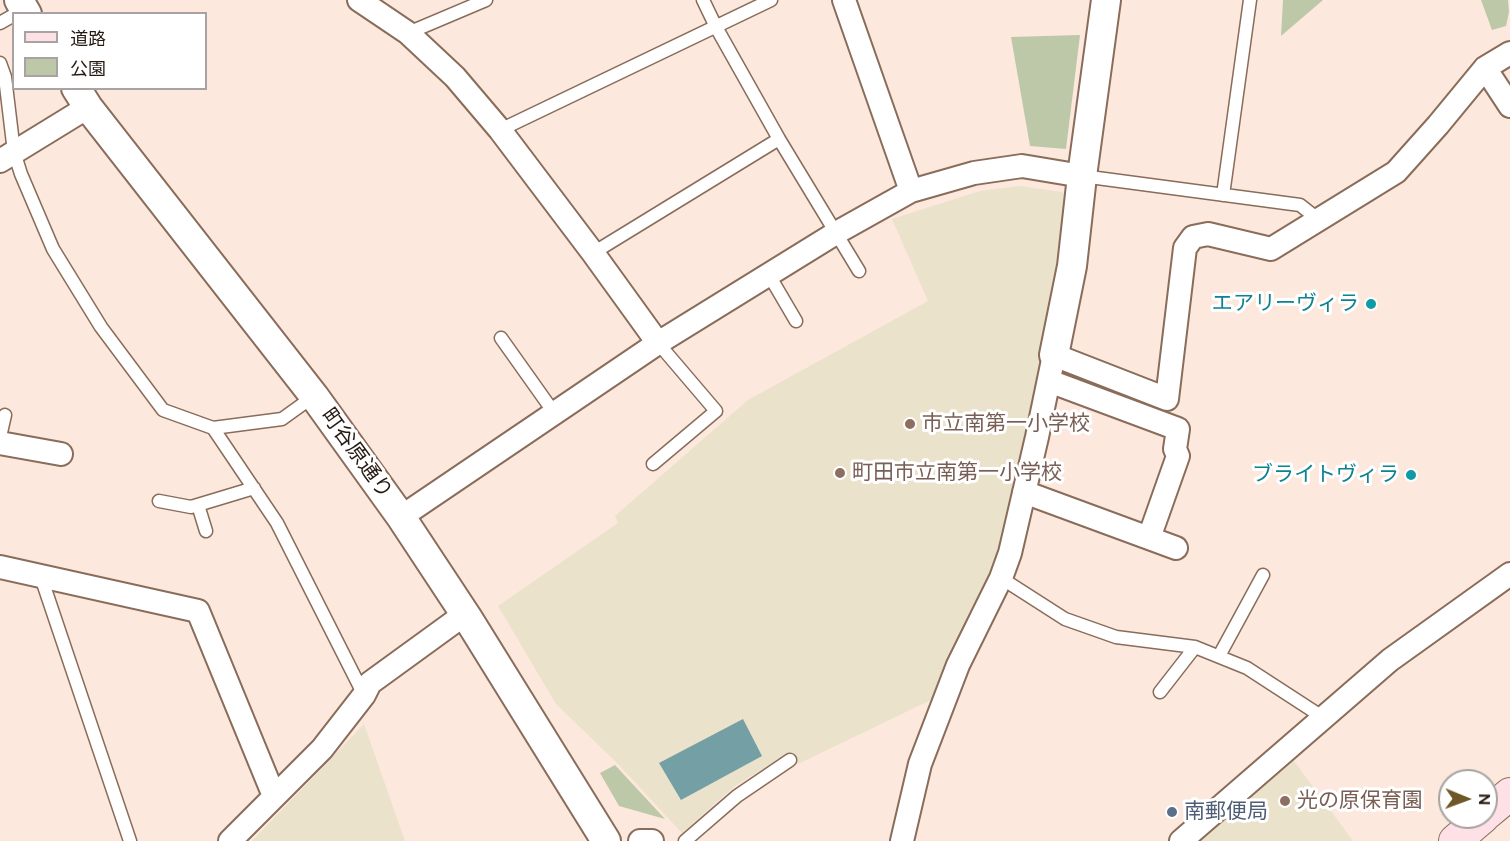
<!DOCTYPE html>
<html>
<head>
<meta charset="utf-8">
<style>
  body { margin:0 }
  #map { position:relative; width:1510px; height:841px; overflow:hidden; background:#fce8dc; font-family:"DM Sans","Noto Sans JP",sans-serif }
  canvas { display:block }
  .legend { position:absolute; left:12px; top:12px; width:195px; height:78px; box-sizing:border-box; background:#fff; border:2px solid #a8a3a0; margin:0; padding:8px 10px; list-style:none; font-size:18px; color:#251912 }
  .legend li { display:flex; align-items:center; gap:12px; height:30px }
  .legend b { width:30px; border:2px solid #a8a3a0 }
  .north { position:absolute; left:1438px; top:769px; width:60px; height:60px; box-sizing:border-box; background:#fff; border:2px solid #a8a3a0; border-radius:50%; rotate:91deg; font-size:16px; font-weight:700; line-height:24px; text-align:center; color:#251912 }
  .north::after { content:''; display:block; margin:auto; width:21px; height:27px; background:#6e5827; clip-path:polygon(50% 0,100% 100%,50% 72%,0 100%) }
</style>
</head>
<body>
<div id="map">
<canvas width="1510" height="841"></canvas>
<ul class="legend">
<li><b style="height:8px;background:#fee0e7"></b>道路</li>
<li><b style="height:16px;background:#bdc8a9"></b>公園</li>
</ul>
<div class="north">N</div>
</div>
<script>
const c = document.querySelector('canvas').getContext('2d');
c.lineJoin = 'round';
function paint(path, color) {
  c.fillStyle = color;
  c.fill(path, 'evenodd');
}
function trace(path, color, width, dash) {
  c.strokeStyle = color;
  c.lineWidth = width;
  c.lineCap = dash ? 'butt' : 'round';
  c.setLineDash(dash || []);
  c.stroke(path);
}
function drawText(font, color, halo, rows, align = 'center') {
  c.font = font + ' "DM Sans","Noto Sans JP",sans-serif';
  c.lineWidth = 6;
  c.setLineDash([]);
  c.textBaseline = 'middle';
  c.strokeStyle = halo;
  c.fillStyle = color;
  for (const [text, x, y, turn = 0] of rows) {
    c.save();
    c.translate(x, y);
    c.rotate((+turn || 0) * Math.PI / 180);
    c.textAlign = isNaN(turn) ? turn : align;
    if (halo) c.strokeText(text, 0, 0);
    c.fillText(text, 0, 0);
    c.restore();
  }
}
const education = new Path2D(`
  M 1019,186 L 1062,192 L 1068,198 L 1061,267 L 1028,431 L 993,570 L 935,698 L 798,764 L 790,752 L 735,786 L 682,833 L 617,763 L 556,704 L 498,606 L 618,523 L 615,516 L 748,400 L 928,301 L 892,219 L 980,191 Z
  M 364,724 L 405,841 L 252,841 Z
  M 1294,761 L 1353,841 L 1199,841 Z`);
const green = new Path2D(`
  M 1283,0 L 1323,0 L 1281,36 Z
  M 1481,0 L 1508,0 L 1509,12 L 1506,26 L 1492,30 Z
  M 1080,35 L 1066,149 L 1030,146 L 1011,37 Z
  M 615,765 L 665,819 L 619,806 L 600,773 Z`);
const water = new Path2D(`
  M 743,719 L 762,756 L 681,800 L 659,763 Z`);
const service = new Path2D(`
  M 703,0 L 716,27 L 779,139 L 859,271
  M 0,23 L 14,15
  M 408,33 L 486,0
  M 0,63 L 5,77 L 14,152 L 21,174 L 53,249 L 101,327 L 163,410 L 213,428 L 282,419 L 314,396
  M 500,130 L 771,0
  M 1082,176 L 1300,205 L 1319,220
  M 1223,195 L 1250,0
  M 593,253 L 779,139
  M 769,275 L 796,321
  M 501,338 L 555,414
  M 213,428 L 277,523 L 364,695
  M 0,437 L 5,415
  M 653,464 L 716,411 L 658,343
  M 159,501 L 191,507 L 254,488
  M 198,505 L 206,531
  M 41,577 L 130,841
  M 1001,578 L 1065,619 L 1116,637 L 1195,647 L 1247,668 L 1324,718
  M 1219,656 L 1263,575
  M 1160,692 L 1195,647
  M 685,841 L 737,796 L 790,760`);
const minor = new Path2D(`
  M 359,0 L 408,33 L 455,77 L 500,130 L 593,253 L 658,343
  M 844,0 L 911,191
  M 1485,68 L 1510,106
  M 0,161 L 88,107
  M 1049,381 L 1178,429 L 1175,449 L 1178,456 L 1149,538
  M 0,443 L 61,454
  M 1024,492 L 1176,548
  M 401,517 L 658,343 L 836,233 L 911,191 L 974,173 L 1022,166 L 1082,176
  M 0,567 L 198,611 L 274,796
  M 230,841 L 322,749 L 364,695 L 370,683 L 465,614
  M 640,841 L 652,841
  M 902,841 L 920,764 L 958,665 L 1001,578 L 1010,553 L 1037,437 L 1054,355 L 1167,399 L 1185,248 L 1193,237 L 1208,234 L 1271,249 L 1396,172 L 1438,125 L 1485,68 L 1510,53
  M 1181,841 L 1390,660 L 1510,574`);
const tertiary = new Path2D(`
  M 19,0 L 27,14
  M 76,88 L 88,107 L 314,396 L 401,517 L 467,617 L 606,841
  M 1054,355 L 1072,266 L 1082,176 L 1106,0`);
const secondary = new Path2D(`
  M 1486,814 L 1510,794
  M 1455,841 L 1483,817`);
const markers = [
  [1371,304,6,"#0f9aa8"],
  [910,424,6,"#8d6e63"],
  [840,473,6,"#8d6e63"],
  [1411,475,6,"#0f9aa8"],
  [1285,801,6,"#8d6e63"],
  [1172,812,6,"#5c6f8a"]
];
const cultureNames = [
  ["エアリーヴィラ",1359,304],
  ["ブライトヴィラ",1399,475]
];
const educationNames = [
  ["市立南第一小学校",922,424],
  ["町田市立南第一小学校",852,473],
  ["光の原保育園",1297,801]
];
const streetNames = [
  ["町谷原通り",356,454,54]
];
const serviceNames = [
  ["南郵便局",1184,812]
];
paint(education, '#ebe2cc');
paint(green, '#bdc8a9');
paint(water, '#739fa5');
trace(service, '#896c5a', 15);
trace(minor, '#896c5a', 26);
trace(tertiary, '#896c5a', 32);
trace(secondary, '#896c5a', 34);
trace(service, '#fff', 12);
trace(minor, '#fff', 22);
trace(tertiary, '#fff', 28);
trace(secondary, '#fee0e7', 32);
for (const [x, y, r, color] of markers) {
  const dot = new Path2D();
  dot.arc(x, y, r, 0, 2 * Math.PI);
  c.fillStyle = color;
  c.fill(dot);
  trace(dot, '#fff', 2);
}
drawText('21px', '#0d838f', '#fff', cultureNames, 'right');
drawText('21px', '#785e54', '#fff', educationNames, 'left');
drawText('21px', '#251912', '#fff', streetNames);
drawText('21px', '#4e5e75', '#fff', serviceNames, 'left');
</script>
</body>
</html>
